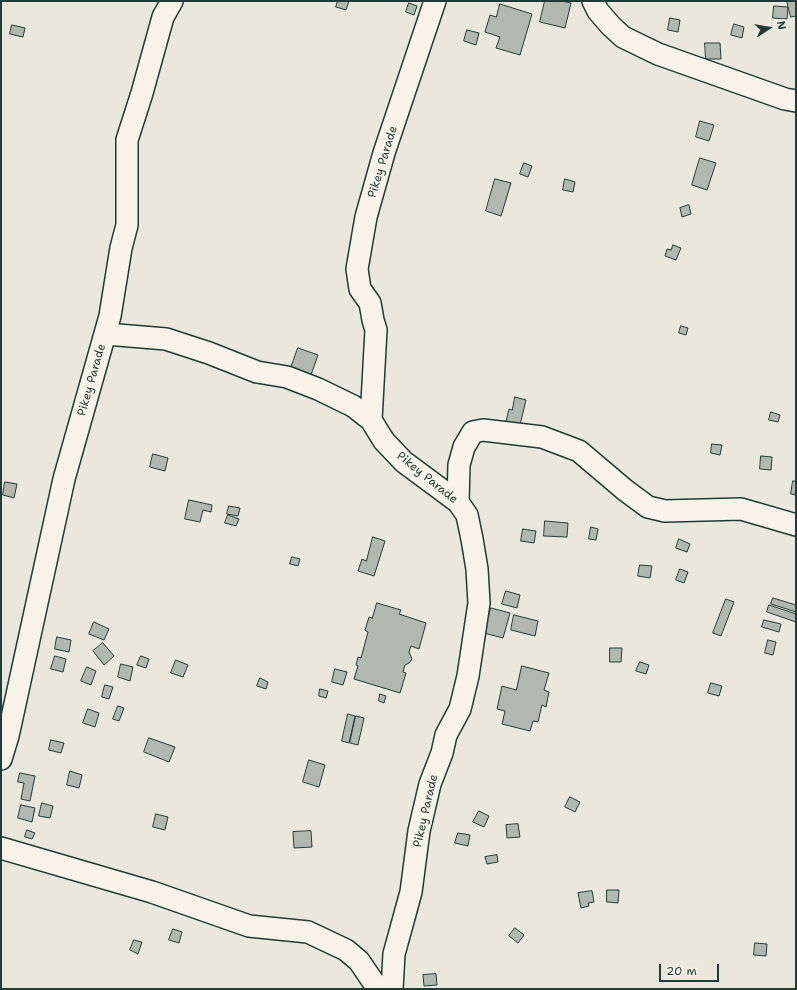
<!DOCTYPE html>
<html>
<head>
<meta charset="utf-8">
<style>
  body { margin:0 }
  #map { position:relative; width:797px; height:990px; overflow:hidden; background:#eae8dd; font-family:"Shantell Sans",sans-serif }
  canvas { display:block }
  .frame { position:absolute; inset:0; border:2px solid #1f3d34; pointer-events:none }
  .north { position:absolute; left:749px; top:8px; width:40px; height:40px; -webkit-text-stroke:3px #f7f3e8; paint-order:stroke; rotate:78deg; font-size:11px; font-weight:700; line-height:16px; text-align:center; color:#1f3d34 }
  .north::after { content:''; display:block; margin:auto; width:14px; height:18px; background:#1f3d34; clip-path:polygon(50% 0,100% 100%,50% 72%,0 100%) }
  .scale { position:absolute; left:659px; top:964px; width:60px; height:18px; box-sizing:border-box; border:2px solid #1f3d34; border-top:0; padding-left:5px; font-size:12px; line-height:14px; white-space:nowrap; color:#1f3d34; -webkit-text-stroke:3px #f7f3e8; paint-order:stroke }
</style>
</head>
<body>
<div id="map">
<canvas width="797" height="990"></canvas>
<div class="frame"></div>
<div class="north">N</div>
<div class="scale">20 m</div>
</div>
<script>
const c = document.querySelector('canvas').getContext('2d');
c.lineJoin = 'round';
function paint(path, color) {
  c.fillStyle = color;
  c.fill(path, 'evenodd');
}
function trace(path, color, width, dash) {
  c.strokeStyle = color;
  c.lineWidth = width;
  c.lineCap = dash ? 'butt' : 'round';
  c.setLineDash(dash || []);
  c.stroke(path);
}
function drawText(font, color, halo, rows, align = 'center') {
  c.font = font + ' "Shantell Sans",sans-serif';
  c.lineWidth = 4;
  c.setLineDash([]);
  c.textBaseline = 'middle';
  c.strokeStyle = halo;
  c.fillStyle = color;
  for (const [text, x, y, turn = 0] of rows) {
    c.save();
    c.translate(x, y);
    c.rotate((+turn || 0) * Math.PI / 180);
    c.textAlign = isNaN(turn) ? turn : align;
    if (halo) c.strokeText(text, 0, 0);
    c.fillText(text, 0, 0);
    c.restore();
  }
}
const building = new Path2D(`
  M 338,1 L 349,1 L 346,10 L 336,7 Z
  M 545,1 L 561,1 L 571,3 L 565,28 L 540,22 Z
  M 787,1 L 796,1 L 796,16 L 791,17 Z
  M 409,3 L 417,6 L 414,15 L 406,12 Z
  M 500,4 L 532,14 L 520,55 L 496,48 L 500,37 L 485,32 L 490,15 L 496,17 Z
  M 774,6 L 788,7 L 787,19 L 773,18 Z
  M 670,18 L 680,20 L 678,32 L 668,30 Z
  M 734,24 L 744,27 L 742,38 L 731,35 Z
  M 12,25 L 25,28 L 23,37 L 10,34 Z
  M 467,30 L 479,33 L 476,45 L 464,41 Z
  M 705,43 L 720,43 L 721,59 L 706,59 Z
  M 700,121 L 714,125 L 709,141 L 696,137 Z
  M 700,158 L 716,163 L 707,190 L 692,185 Z
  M 524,163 L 532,166 L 528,177 L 520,174 Z
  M 495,179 L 511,183 L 501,216 L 486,211 Z
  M 565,179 L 575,182 L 573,192 L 563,190 Z
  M 689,205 L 691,214 L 682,217 L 680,208 Z
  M 673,245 L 681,248 L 676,260 L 665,256 L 667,249 L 671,250 Z
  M 681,326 L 688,328 L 686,335 L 679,333 Z
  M 298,348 L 318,355 L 311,375 L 291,368 Z
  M 515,397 L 526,400 L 519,429 L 505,426 L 509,409 L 512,410 Z
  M 771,412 L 780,415 L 778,422 L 769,420 Z
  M 712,444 L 722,445 L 720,455 L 711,453 Z
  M 153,454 L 168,458 L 165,471 L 150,467 Z
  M 761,456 L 772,457 L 771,470 L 760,469 Z
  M 793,481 L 796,481 L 796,495 L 791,494 Z
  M 5,482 L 17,484 L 14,498 L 3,495 Z
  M 189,500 L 212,505 L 211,512 L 203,510 L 200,522 L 185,519 Z
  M 229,506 L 240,508 L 238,516 L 227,514 Z
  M 228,515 L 239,519 L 236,526 L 225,523 Z
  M 545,521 L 568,523 L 567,537 L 544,536 Z
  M 591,527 L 598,529 L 596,540 L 589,539 Z
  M 523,529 L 536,531 L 534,543 L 521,541 Z
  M 373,537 L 385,541 L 374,576 L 358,571 L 362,559 L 366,561 Z
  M 679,539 L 690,544 L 687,552 L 676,548 Z
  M 292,557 L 300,559 L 298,566 L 290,564 Z
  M 640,565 L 652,566 L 650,578 L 638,576 Z
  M 680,569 L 688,572 L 684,583 L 676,580 Z
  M 506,591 L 520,595 L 517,608 L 502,604 Z
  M 773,598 L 796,605 L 796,612 L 771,604 Z
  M 726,599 L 734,602 L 721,636 L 713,633 Z
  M 377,603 L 401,610 L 399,614 L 426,623 L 419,649 L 411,646 L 409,652 L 412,659 L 409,663 L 405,665 L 403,672 L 406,673 L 400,693 L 354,679 L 358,666 L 356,665 L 358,657 L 361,658 L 368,632 L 365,630 L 369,617 L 372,618 Z
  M 769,605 L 796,614 L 796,622 L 767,612 Z
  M 491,608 L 510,613 L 503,638 L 484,633 Z
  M 514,615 L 538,621 L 535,636 L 511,630 Z
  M 764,620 L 781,624 L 779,632 L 762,627 Z
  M 94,622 L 109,629 L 104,640 L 89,634 Z
  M 57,637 L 71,640 L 69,652 L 55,649 Z
  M 768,640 L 776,642 L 773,655 L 765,653 Z
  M 103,643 L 114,656 L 104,665 L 93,651 Z
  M 610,648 L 622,648 L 621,662 L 610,662 Z
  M 55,656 L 66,659 L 63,672 L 51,669 Z
  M 141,656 L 149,659 L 146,668 L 137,665 Z
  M 176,660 L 188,665 L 183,677 L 171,673 Z
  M 640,662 L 649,665 L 646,674 L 636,671 Z
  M 121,664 L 133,667 L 130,681 L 118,677 Z
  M 522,666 L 549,673 L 544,690 L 549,692 L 546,707 L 542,705 L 538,722 L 533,721 L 530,731 L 502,724 L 505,711 L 497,709 L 502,686 L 516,690 Z
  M 87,667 L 96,671 L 91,685 L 81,681 Z
  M 335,669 L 347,672 L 343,685 L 332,682 Z
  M 260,678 L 268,682 L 266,689 L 257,686 Z
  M 711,683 L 722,686 L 719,696 L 708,693 Z
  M 105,685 L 113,687 L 109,699 L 102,697 Z
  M 320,689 L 328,691 L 326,698 L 319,696 Z
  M 380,694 L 386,696 L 384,703 L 379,701 Z
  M 118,706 L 124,708 L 119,721 L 113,719 Z
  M 88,709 L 99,713 L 95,727 L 83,723 Z
  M 348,714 L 355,716 L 349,743 L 342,741 Z
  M 356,716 L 364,718 L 358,745 L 350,743 Z
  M 149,738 L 175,747 L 169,762 L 144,752 Z
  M 51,740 L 64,743 L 61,753 L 49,750 Z
  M 309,760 L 325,765 L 319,787 L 303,782 Z
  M 70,771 L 82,775 L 79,788 L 67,785 Z
  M 20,773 L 35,776 L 30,801 L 21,799 L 24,783 L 18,782 Z
  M 570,797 L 580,802 L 575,812 L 565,807 Z
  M 42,803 L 53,806 L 50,818 L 39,816 Z
  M 21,805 L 35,808 L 32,822 L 18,818 Z
  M 479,811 L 489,816 L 484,827 L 473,822 Z
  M 156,814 L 168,817 L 165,830 L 153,827 Z
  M 518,824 L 520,837 L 507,838 L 506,825 Z
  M 27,830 L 35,833 L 32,839 L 25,837 Z
  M 311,831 L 312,847 L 294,848 L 293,832 Z
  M 458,833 L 470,835 L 468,846 L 455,843 Z
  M 497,855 L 498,862 L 487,864 L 485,857 Z
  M 607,890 L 619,890 L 618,903 L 607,902 Z
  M 592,891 L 594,902 L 588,903 L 589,906 L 581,908 L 578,893 Z
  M 515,928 L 524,935 L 518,943 L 509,936 Z
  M 173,929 L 182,932 L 179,943 L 169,940 Z
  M 134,940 L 142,942 L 138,954 L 130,950 Z
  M 755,943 L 767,944 L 766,956 L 754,955 Z
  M 436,974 L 437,985 L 424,986 L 423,975 Z`);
const street = new Path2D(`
  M 593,1 L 598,11 L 611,26 L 623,37 L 658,54 L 785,99 L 796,101
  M 106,334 L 166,339 L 209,353 L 257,372 L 287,377 L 318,389 L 353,406 L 371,420
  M 458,502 L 459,465 L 464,447 L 473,432 L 483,430 L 542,437 L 579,451 L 625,490 L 648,507 L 665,511 L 741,509 L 796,525
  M 1,759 L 8,736 L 64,479 L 110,316 L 121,248 L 127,225 L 127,140 L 142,93 L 163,17 L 172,1
  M 1,848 L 152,892 L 249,926 L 308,932 L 346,950 L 359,961 L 378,989
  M 392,989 L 394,954 L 411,892 L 419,831 L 430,784 L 442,753 L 446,735 L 460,709 L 468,676 L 479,603 L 477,569 L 472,539 L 467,515 L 458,502 L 404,462 L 384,441 L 371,420 L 376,330 L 373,320 L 370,303 L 360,289 L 357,269 L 366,217 L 384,153 L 435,1`);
const streetNames = [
  ["Pikey Parade",383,162,-73],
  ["Pikey Parade",92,380,-74],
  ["Pikey Parade",427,478,39],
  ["Pikey Parade",426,811,-77]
];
paint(building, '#b2b8ae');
trace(building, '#1f3d34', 1);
trace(street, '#1f3d34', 24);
trace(street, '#f7f3e8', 21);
drawText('12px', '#1f3d34', '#f7f3e8', streetNames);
</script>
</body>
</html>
